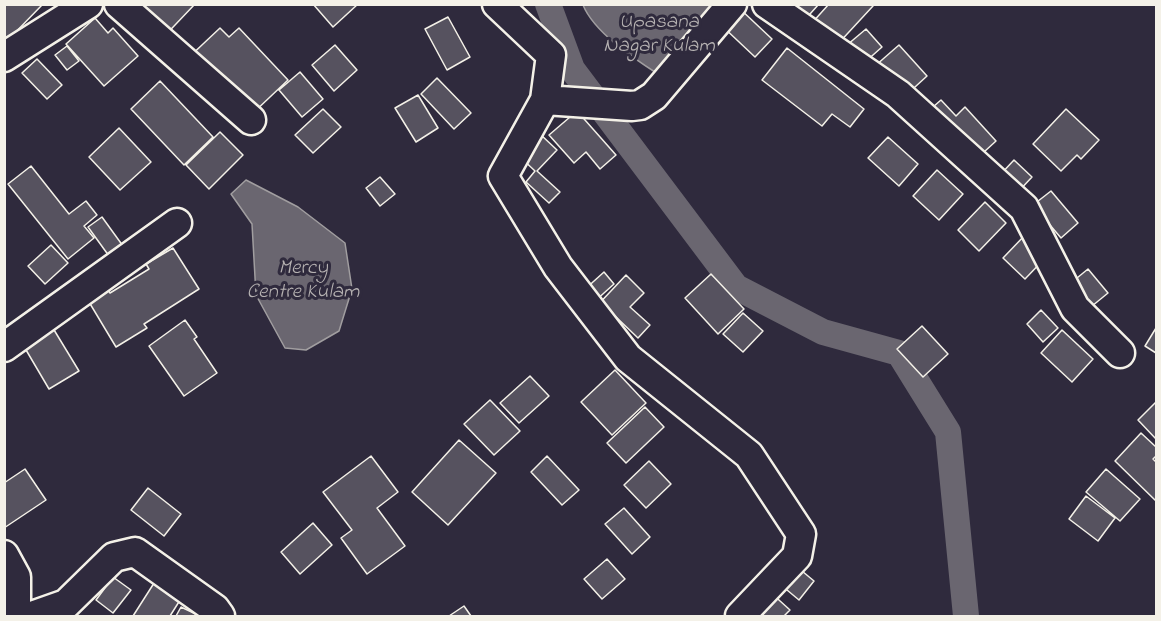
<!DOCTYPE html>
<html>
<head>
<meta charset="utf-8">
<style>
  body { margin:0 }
  #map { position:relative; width:1161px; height:621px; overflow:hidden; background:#2f2a3d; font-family:"Indie Flower",sans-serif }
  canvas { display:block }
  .frame { position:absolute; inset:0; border:6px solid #f4f1e8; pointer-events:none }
</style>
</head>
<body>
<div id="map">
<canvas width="1161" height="621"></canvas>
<div class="frame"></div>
</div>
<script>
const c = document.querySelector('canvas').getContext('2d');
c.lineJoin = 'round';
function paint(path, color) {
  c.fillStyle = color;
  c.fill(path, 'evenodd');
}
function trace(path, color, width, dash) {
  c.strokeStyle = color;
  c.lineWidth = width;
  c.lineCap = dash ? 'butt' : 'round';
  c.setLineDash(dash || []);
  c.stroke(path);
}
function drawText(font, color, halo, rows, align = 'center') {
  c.font = font + ' "Indie Flower",sans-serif';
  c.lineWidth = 6;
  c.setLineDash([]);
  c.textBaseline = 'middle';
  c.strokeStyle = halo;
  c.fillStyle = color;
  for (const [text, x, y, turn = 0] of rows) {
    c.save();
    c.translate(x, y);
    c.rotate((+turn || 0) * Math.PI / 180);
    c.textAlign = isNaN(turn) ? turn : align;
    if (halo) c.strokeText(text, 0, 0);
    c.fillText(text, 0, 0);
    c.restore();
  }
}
const water = new Path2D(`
  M 583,5 L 726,5 L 658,74 C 633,58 594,32 583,5 Z
  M 246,180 L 298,207 L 345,243 L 352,289 L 339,331 L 306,350 L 285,348 L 256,295 L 252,224 L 231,194 Z`);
const canal = new Path2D(`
  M 548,4 L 572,69 L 736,287 L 823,332 L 899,353 L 948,432 L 966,616`);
const building = new Path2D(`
  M 4,4 L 43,4 L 8,40 L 4,36 Z
  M 143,4 L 195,4 L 156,45 L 129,19 Z
  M 313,4 L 358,4 L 333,27 Z
  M 781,4 L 819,4 L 801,24 Z
  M 829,4 L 872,4 L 873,6 L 836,46 L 811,24 Z
  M 738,7 L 772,39 L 755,57 L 721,25 Z
  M 448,17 L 470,57 L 447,70 L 425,29 Z
  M 95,18 L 108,33 L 113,28 L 138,56 L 104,86 L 66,44 Z
  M 220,28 L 229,37 L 239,28 L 288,80 L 252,114 L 186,60 Z
  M 866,29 L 882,47 L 864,63 L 847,45 Z
  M 335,45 L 357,70 L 334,91 L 312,65 Z
  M 899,45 L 927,76 L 903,98 L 875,66 Z
  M 67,46 L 79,61 L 67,70 L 55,55 Z
  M 787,48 L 864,109 L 850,127 L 832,114 L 822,126 L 762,80 Z
  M 37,59 L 62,85 L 47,99 L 22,73 Z
  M 300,72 L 323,99 L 302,117 L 279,90 Z
  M 437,78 L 471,113 L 454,129 L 421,94 Z
  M 160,81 L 213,137 L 184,165 L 131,109 Z
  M 418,95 L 438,128 L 416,142 L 395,108 Z
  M 941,100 L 956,116 L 965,107 L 996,141 L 972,163 L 926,113 Z
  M 323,109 L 341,127 L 313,153 L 295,135 Z
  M 1066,109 L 1099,140 L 1081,159 L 1077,155 L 1061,171 L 1033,144 Z
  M 577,111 L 616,155 L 600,169 L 586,152 L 574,163 L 549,135 Z
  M 119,128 L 151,162 L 120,190 L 89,157 Z
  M 220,132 L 243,155 L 209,189 L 186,165 Z
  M 540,134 L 557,150 L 537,171 L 560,192 L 549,203 L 526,182 L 535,171 L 519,156 Z
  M 888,137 L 918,164 L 899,186 L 868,158 Z
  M 1014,160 L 1032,177 L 1017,193 L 999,176 Z
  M 31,166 L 69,214 L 86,201 L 97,215 L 84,226 L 94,238 L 68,259 L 8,184 Z
  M 937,170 L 963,194 L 939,220 L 913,196 Z
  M 380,177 L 395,194 L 380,206 L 366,188 Z
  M 1051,191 L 1078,223 L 1061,238 L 1033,205 Z
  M 985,202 L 1006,223 L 979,251 L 958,230 Z
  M 102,217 L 123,246 L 109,256 L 88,227 Z
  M 1026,234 L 1048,255 L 1025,279 L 1003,258 Z
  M 51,245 L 68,263 L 45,284 L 28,266 Z
  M 173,248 L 199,289 L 144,324 L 147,328 L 116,347 L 86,297 L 105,285 L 110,293 L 149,269 L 146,264 Z
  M 1088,269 L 1108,293 L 1081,315 L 1061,291 Z
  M 604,272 L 614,284 L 594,302 L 583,291 Z
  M 711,274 L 744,309 L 718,334 L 685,298 Z
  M 626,275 L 644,293 L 630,307 L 650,325 L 638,338 L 616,317 L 609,324 L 594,309 Z
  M 1041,310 L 1058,328 L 1043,342 L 1027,324 Z
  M 743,313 L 763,331 L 743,352 L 723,334 Z
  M 48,320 L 79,371 L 49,389 L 19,338 Z
  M 185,320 L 197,337 L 194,339 L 217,373 L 184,396 L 149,346 Z
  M 922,326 L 948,354 L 923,377 L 897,349 Z
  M 1156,328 L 1156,353 L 1145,346 Z
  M 1062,330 L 1093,359 L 1072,382 L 1041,353 Z
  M 615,370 L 646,403 L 612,435 L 581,402 Z
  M 530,376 L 549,396 L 519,423 L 500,403 Z
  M 490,400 L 520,431 L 494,455 L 464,424 Z
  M 1156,402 L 1156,439 L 1138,420 Z
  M 645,407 L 664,427 L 626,463 L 607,443 Z
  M 1141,433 L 1156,447 L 1156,456 L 1153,459 L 1156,462 L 1156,501 L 1115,461 Z
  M 459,440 L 496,473 L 448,525 L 412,492 Z
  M 371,456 L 398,492 L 377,508 L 405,546 L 367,574 L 341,538 L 352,530 L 323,492 Z
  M 547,456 L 579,490 L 562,505 L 531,472 Z
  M 649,461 L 671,484 L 646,508 L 624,485 Z
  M 25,469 L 46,500 L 4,528 L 4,483 Z
  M 1106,469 L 1140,499 L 1120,521 L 1086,492 Z
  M 148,488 L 181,514 L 164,536 L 131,510 Z
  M 1086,496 L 1115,518 L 1098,541 L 1069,519 Z
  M 624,508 L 650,537 L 632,554 L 605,524 Z
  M 313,523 L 332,545 L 300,574 L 281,552 Z
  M 607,559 L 625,579 L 602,599 L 584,579 Z
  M 796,566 L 814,581 L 799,600 L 781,585 Z
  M 113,577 L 131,590 L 113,613 L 96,600 Z
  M 156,580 L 182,597 L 170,616 L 133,616 Z
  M 769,591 L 790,610 L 784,616 L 745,616 Z
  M 464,606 L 471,616 L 449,616 Z
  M 181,607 L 200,616 L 176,616 Z`);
const street = new Path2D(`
  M 119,4 L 251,120
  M 497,4 L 551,55 L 545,100 L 503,176 L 558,267 L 628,358 L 749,455 L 801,534 L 797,556 L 740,616
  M 767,4 L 898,94 L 1024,208 L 1075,308 L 1120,353
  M 4,57 L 88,4
  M 545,100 L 632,106 L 640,105 L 654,96 L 732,4
  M 4,347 L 177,223
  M 4,555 L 16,577 L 16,616
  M 32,616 L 66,604 L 114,557 L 135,552 L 215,609 L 220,616`);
const waterNames = [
  ["Upasana",659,24],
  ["Nagar Kulam",659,48],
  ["Mercy",303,270],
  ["Centre Kulam",303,294]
];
paint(water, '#6a6670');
trace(water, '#a19ea0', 1.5);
trace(canal, '#6a6670', 26);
paint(building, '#56525f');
trace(building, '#f4f1e8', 1.5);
trace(street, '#f4f1e8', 33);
trace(street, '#2f2a3d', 28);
drawText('italic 21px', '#b6b2b2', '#2f2a3d', waterNames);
</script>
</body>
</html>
